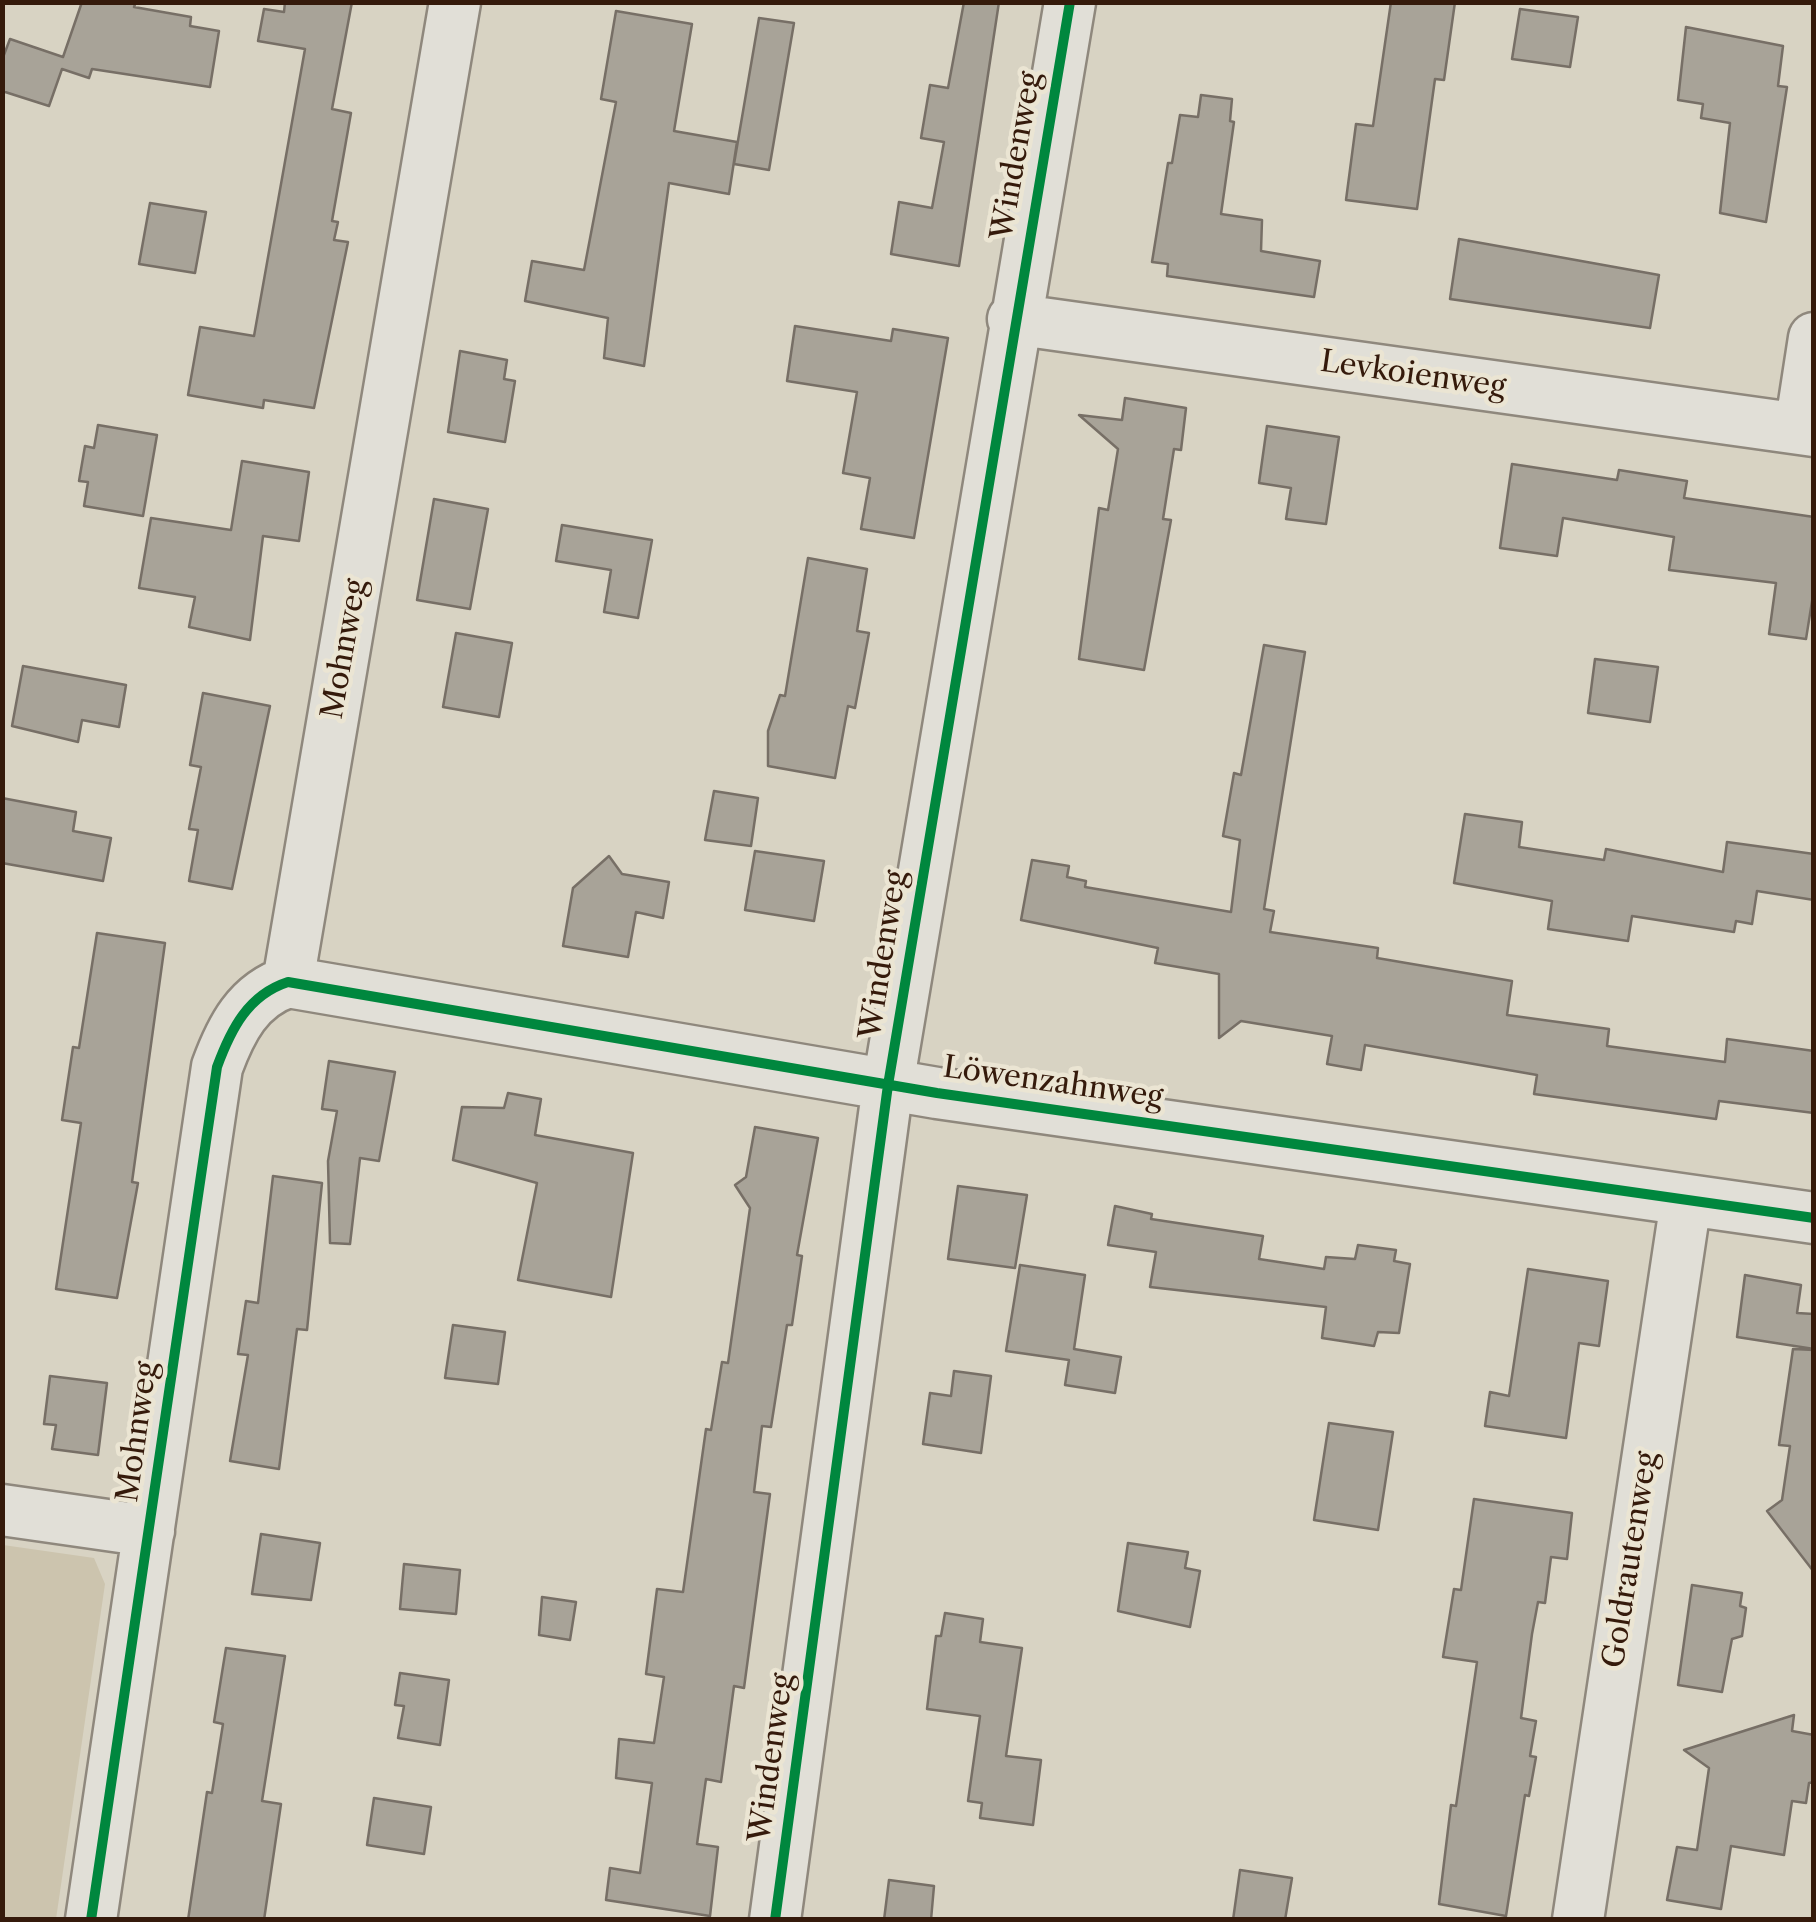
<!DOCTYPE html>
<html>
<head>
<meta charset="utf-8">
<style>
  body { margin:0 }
  #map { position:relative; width:1816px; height:1922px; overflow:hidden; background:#d8d3c3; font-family:"Libre Caslon Text",serif }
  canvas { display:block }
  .frame { position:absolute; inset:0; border:5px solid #351a0b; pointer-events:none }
</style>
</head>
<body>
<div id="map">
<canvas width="1816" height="1922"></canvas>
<div class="frame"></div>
</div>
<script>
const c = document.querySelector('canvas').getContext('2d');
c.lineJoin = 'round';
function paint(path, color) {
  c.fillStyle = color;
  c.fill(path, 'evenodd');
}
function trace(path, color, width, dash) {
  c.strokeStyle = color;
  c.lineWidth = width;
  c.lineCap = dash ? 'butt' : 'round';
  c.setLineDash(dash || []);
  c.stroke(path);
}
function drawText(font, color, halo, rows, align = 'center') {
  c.font = font + ' "Libre Caslon Text",serif';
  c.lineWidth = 9;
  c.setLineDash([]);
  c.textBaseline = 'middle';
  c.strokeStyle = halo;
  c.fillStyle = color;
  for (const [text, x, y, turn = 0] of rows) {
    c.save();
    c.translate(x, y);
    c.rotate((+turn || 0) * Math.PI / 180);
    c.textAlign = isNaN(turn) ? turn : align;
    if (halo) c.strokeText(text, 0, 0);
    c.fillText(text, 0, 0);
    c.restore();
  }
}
const green = new Path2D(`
  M 3,1545 L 94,1558 L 105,1584 L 56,1919 L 3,1919 Z`);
const building = new Path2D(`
  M 82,2 L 136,2 L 134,7 L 191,17 L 190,26 L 219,31 L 210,87 L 92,69 L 89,78 L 62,69 L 49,106 L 2,91 L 2,60 L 10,39 L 63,57 Z
  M 285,2 L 352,2 L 332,109 L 351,113 L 332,221 L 338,222 L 334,240 L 348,242 L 314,408 L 264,400 L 263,408 L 188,395 L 200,327 L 254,336 L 305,49 L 258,41 L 264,9 L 284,12 Z
  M 964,2 L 999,2 L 959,266 L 891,254 L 899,202 L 932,208 L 944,142 L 921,138 L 930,85 L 948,88 Z
  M 1391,2 L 1455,2 L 1444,80 L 1435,79 L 1417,209 L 1346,200 L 1356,124 L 1373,126 Z
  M 1520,9 L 1578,17 L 1570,67 L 1512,59 Z
  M 616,11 L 692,24 L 674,131 L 737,142 L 729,194 L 669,183 L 644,366 L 604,358 L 608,318 L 525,301 L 532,261 L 584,270 L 616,102 L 601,99 Z
  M 759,18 L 794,23 L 769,170 L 734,164 Z
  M 1686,27 L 1783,46 L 1778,86 L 1787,87 L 1766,222 L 1720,213 L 1730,123 L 1701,118 L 1703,104 L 1678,100 Z
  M 1201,95 L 1232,99 L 1230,121 L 1234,122 L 1221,214 L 1262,220 L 1261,251 L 1320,261 L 1314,297 L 1167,276 L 1168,264 L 1152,262 L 1168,163 L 1172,163 L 1180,115 L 1198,117 Z
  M 150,203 L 206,212 L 195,273 L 139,264 Z
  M 1459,239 L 1659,275 L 1650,328 L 1450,299 Z
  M 795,326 L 891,341 L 893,329 L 948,338 L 914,538 L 861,529 L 870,478 L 843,473 L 857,392 L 787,381 Z
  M 460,351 L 507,360 L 504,379 L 515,381 L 505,442 L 448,432 Z
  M 1125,398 L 1186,408 L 1181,450 L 1174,449 L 1163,519 L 1171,520 L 1144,670 L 1079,659 L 1099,508 L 1108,510 L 1118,449 L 1079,415 L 1122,420 Z
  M 98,425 L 157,435 L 143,516 L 84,506 L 88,482 L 79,481 L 85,446 L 94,448 Z
  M 1267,426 L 1339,437 L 1326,524 L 1286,519 L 1291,488 L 1259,483 Z
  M 242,461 L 309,472 L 299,541 L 263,536 L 250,640 L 189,627 L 195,597 L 139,588 L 151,518 L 231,530 Z
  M 1512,464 L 1617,480 L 1619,470 L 1687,481 L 1684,498 L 1814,517 L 1814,589 L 1806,639 L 1769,634 L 1776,583 L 1669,570 L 1674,537 L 1563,518 L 1557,556 L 1500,548 Z
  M 434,499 L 488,509 L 470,609 L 417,600 Z
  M 562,525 L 652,540 L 638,618 L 604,612 L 611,570 L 556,561 Z
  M 808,558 L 867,569 L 857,631 L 869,633 L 855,708 L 848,706 L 835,778 L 768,766 L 768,731 L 780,695 L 785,696 Z
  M 456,633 L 512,643 L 499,717 L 443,707 Z
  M 1264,645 L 1305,652 L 1264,909 L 1274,911 L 1270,932 L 1378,948 L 1377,958 L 1512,981 L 1507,1015 L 1609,1029 L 1607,1046 L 1725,1062 L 1727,1039 L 1814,1051 L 1814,1113 L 1719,1101 L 1716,1119 L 1534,1094 L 1537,1075 L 1365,1045 L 1361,1070 L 1327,1064 L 1332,1036 L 1241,1021 L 1219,1038 L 1219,974 L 1155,963 L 1158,948 L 1021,920 L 1032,860 L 1069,866 L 1067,877 L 1086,881 L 1085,887 L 1231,912 L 1240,840 L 1223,836 L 1234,773 L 1241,775 Z
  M 1595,659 L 1658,667 L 1650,722 L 1588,713 Z
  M 23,666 L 126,685 L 119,727 L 82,720 L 78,742 L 12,726 Z
  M 203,693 L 270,706 L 232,889 L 189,881 L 198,830 L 189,829 L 201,767 L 190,765 Z
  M 714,791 L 758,798 L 751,846 L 705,840 Z
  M 2,798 L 76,812 L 73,831 L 111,838 L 103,881 L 2,863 Z
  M 1465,814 L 1522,822 L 1519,847 L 1604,860 L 1606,849 L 1723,872 L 1727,842 L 1814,854 L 1814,900 L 1757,891 L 1752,924 L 1736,921 L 1734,932 L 1632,916 L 1628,941 L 1548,929 L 1552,901 L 1454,883 Z
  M 755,851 L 824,861 L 814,921 L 745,910 Z
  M 609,856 L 622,874 L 669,882 L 663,918 L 636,912 L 628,957 L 563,946 L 573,888 Z
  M 97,933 L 165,943 L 132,1182 L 138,1183 L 117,1298 L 56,1289 L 81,1123 L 62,1120 L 73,1047 L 79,1048 Z
  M 329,1061 L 395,1072 L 379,1161 L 360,1158 L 350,1244 L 330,1243 L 328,1161 L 337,1111 L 322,1109 Z
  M 508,1093 L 541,1099 L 535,1135 L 633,1153 L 611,1297 L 518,1280 L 537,1183 L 453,1160 L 462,1107 L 504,1108 Z
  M 755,1127 L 818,1138 L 797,1255 L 802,1256 L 792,1325 L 787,1325 L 771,1427 L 762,1426 L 754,1492 L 770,1494 L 744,1688 L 734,1686 L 721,1782 L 706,1779 L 697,1844 L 718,1847 L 710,1916 L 606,1900 L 610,1868 L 640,1873 L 652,1783 L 616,1778 L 619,1739 L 654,1743 L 664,1677 L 646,1674 L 657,1589 L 683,1592 L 706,1429 L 711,1430 L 722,1362 L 728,1363 L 750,1208 L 735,1185 L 746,1177 Z
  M 273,1176 L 322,1183 L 307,1330 L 297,1329 L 279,1469 L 230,1461 L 248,1355 L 238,1354 L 246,1301 L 258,1303 Z
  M 958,1186 L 1027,1195 L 1015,1268 L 948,1259 Z
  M 1115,1206 L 1152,1214 L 1151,1219 L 1263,1236 L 1259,1259 L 1324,1269 L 1326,1257 L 1355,1259 L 1358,1245 L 1396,1250 L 1394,1261 L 1410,1264 L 1399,1333 L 1378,1332 L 1374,1346 L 1322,1338 L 1326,1307 L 1150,1287 L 1156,1252 L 1108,1245 Z
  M 1020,1265 L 1085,1275 L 1074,1349 L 1121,1357 L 1115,1393 L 1065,1385 L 1069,1360 L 1006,1351 Z
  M 1528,1269 L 1608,1281 L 1599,1346 L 1579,1343 L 1566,1438 L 1485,1426 L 1490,1392 L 1509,1396 Z
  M 1745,1275 L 1801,1285 L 1797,1313 L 1814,1314 L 1814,1349 L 1737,1337 Z
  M 453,1325 L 505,1332 L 498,1384 L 445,1378 Z
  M 1793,1349 L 1814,1350 L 1814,1572 L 1767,1511 L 1782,1500 L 1790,1446 L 1779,1445 Z
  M 954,1371 L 991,1376 L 981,1453 L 923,1444 L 930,1393 L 951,1396 Z
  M 50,1376 L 107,1383 L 98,1455 L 52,1449 L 56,1425 L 44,1424 Z
  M 1329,1423 L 1393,1432 L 1378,1530 L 1314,1520 Z
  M 1474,1499 L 1572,1513 L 1567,1559 L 1551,1557 L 1545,1603 L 1538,1602 L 1532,1634 L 1521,1718 L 1536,1721 L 1530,1756 L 1536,1757 L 1529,1796 L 1525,1795 L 1506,1916 L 1439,1904 L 1451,1805 L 1456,1806 L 1477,1662 L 1443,1657 L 1454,1589 L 1461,1590 Z
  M 261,1534 L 320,1543 L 311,1600 L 252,1594 Z
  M 1128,1543 L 1188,1552 L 1185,1568 L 1200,1571 L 1190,1627 L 1118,1611 Z
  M 404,1564 L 460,1570 L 456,1614 L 400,1609 Z
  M 1692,1585 L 1742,1593 L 1740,1606 L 1746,1608 L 1742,1636 L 1732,1639 L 1722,1692 L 1678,1685 Z
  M 542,1597 L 576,1602 L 570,1640 L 539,1635 Z
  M 945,1613 L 983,1619 L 980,1642 L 1022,1648 L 1006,1756 L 1041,1760 L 1033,1825 L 980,1818 L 982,1803 L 968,1801 L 980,1716 L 927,1709 L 936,1636 L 941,1636 Z
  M 226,1648 L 285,1656 L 262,1801 L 281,1804 L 264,1920 L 188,1920 L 207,1792 L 212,1793 L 223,1724 L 214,1722 Z
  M 400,1673 L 449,1680 L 440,1745 L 398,1738 L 404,1706 L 395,1705 Z
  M 1794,1715 L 1792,1731 L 1814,1735 L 1814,1782 L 1809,1783 L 1806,1803 L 1792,1801 L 1784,1855 L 1731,1846 L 1721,1909 L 1667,1900 L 1677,1847 L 1697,1850 L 1709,1768 L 1684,1750 Z
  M 374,1798 L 431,1807 L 424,1854 L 367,1845 Z
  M 1240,1870 L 1292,1878 L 1285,1920 L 1233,1920 Z
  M 889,1880 L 934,1886 L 931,1920 L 884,1920 Z`);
const street = new Path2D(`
  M 1013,319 L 1814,431
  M 1800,429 L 1814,338
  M 288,982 L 455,2
  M 2,1510 L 149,1531
  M 91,1920 L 217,1067 C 231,1029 248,995 288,982 L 937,1093 L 1814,1218
  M 775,1920 L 888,1085 L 1070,2
  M 1578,1920 L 1686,1201`);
const cycleway = new Path2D(`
  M 91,1920 L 217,1067 C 231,1029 248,995 288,982 L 937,1093 L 1814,1218
  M 775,1920 L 888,1085 L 1070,2`);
const streetNames = [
  ["Windenweg",1017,156,-80],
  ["Levkoienweg",1413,375,8],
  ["Mohnweg",345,649,-80],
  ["Windenweg",884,955,-81],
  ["Löwenzahnweg",1053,1083,8],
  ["Mohnweg",138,1432,-82],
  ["Goldrautenweg",1631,1560,-81],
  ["Windenweg",772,1758,-82]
];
paint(green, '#ccc4ae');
paint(building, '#a8a398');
trace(building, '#776f66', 2.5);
trace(street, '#8f887d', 55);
trace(street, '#e1dfd7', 50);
trace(cycleway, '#00873e', 10);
drawText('30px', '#351a0b', '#ebe5d3', streetNames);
</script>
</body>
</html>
